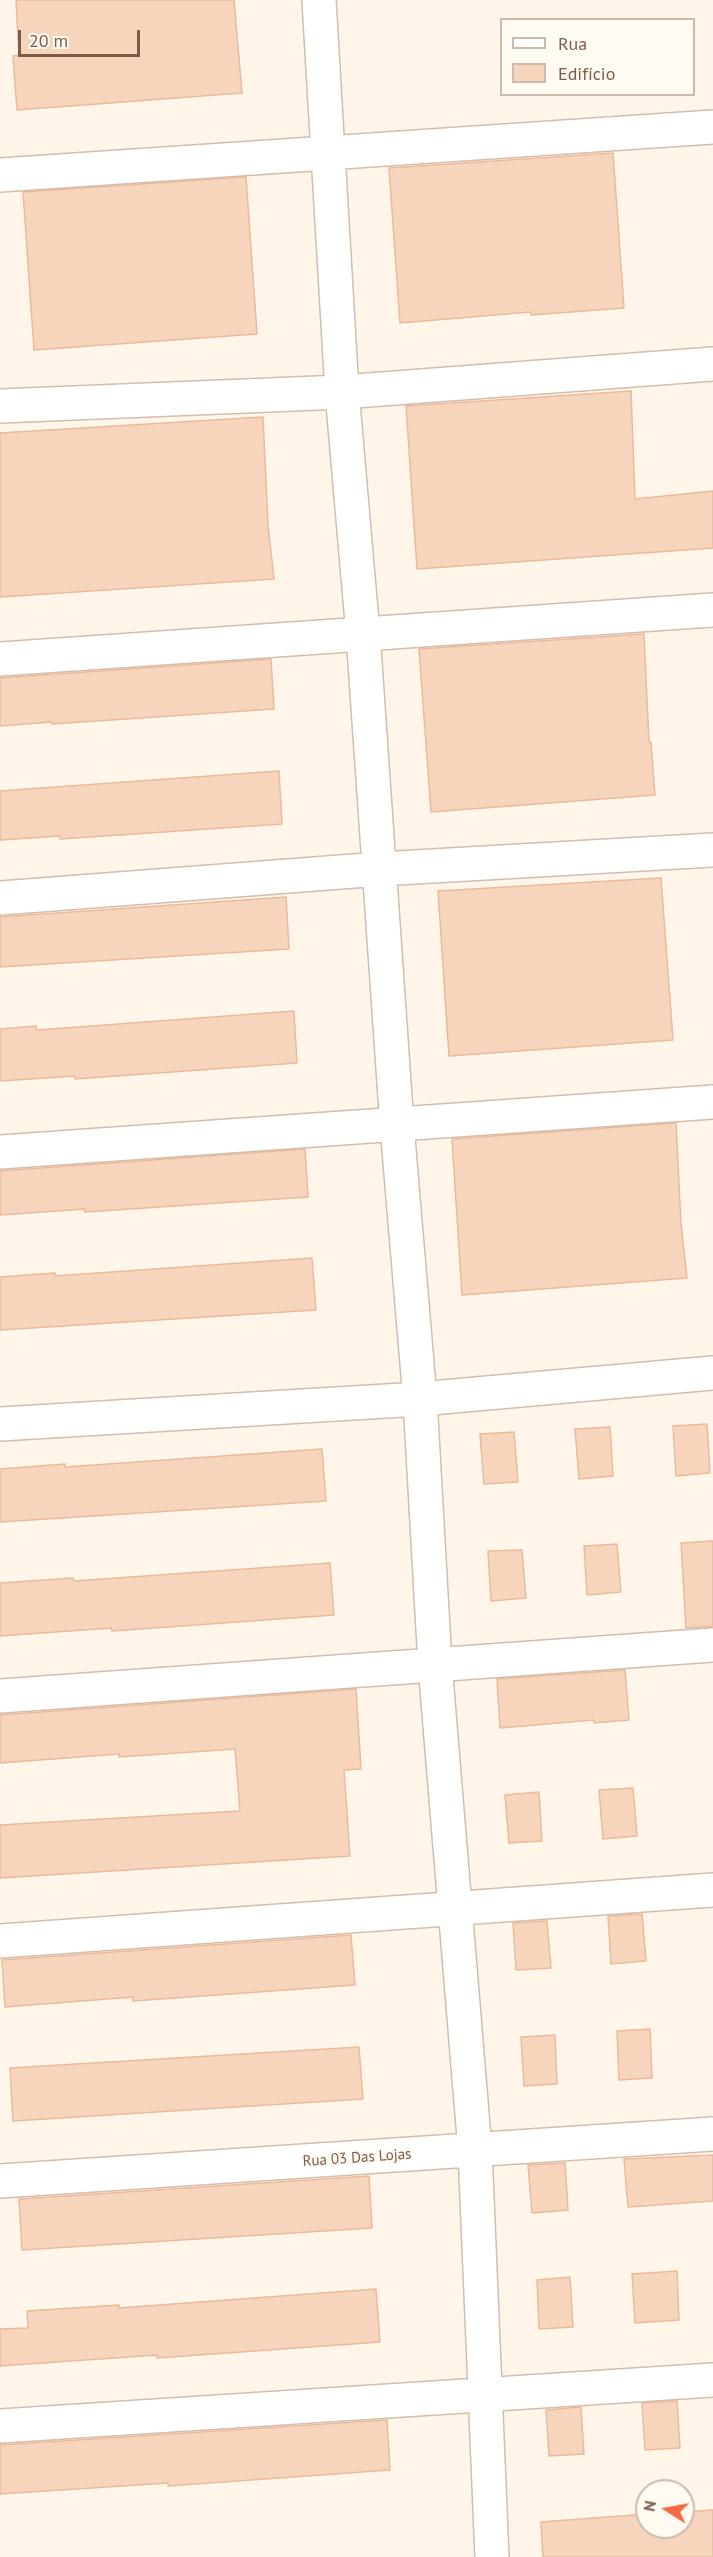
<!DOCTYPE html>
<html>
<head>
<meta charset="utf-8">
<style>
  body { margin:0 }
  #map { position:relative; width:713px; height:2557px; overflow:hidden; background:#fff6e9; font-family:"PT Sans",sans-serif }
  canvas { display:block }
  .legend { position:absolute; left:500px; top:18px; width:195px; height:78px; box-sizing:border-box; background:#fffaf2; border:2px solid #cbbaae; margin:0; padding:8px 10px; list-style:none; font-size:18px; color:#7e5b48 }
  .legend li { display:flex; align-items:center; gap:12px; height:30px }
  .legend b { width:30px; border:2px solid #cbbaae }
  .north { position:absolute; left:635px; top:2479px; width:60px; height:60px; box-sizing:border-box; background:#fffaf2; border:2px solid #cbbaae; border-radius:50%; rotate:281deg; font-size:16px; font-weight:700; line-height:24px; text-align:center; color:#7e5b48 }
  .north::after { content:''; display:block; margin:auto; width:21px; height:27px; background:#f56a41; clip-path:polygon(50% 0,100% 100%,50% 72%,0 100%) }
  .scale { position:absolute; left:18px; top:30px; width:122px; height:27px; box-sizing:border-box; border:3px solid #7e5b48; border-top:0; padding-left:8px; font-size:18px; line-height:21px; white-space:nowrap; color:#7e5b48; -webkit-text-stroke:4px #fffaf2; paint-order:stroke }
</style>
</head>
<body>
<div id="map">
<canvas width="713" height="2557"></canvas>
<ul class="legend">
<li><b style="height:8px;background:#fff"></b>Rua</li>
<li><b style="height:16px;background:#f7d5bd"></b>Edifício</li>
</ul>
<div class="north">N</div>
<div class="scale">20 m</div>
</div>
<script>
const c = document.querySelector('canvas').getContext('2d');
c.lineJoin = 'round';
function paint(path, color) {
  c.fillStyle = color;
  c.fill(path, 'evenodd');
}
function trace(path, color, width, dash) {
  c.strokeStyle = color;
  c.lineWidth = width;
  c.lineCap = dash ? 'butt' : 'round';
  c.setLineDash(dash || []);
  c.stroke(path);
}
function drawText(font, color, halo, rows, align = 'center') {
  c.font = font + ' "PT Sans",sans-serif';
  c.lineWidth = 4.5;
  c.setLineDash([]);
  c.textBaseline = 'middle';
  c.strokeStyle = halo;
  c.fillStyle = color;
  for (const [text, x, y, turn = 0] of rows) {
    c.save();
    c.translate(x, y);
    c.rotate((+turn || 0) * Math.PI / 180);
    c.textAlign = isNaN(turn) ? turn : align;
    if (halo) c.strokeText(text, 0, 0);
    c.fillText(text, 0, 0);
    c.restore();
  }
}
const building = new Path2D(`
  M 16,0 L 234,0 L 242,93 L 17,110 L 13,56 L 19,55 Z
  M 613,153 L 624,308 L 531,315 L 531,312 L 400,323 L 389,168 Z
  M 246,177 L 257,334 L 34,350 L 23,192 Z
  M 631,391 L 635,499 L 713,491 L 713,548 L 417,569 L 406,406 Z
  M 263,417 L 268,525 L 274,579 L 0,597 L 0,433 Z
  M 644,634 L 649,742 L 651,742 L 655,795 L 431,812 L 419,649 Z
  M 271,659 L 274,709 L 52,724 L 52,722 L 0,726 L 0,678 Z
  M 279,771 L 282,824 L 60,839 L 60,836 L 0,840 L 0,791 Z
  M 661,878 L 673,1040 L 449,1056 L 438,891 Z
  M 286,897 L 289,949 L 0,967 L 0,917 Z
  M 294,1011 L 297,1063 L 75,1079 L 75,1076 L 0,1081 L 0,1029 L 36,1026 L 37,1030 Z
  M 676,1123 L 681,1224 L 687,1278 L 462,1295 L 452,1139 Z
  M 305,1149 L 308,1197 L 85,1212 L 85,1209 L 0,1215 L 0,1171 Z
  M 312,1258 L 316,1310 L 0,1330 L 0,1277 L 55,1273 L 55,1276 Z
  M 707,1424 L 710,1473 L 676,1476 L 673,1426 Z
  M 610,1427 L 613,1476 L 579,1479 L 575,1429 Z
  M 514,1432 L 518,1482 L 484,1484 L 480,1434 Z
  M 322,1449 L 326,1501 L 0,1522 L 0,1469 L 65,1464 L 65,1467 Z
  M 713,1541 L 713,1626 L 686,1628 L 681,1543 Z
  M 617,1544 L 621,1592 L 587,1595 L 584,1546 Z
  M 522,1550 L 526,1598 L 491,1601 L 488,1551 Z
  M 330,1563 L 334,1615 L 112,1631 L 111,1628 L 0,1636 L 0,1583 L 73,1578 L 74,1581 Z
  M 625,1670 L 629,1720 L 594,1723 L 594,1720 L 500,1728 L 497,1679 Z
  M 356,1689 L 361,1769 L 344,1770 L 350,1856 L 0,1878 L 0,1825 L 240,1811 L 235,1749 L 119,1757 L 119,1754 L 0,1763 L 0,1715 Z
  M 633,1788 L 637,1836 L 603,1839 L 599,1790 Z
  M 539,1792 L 542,1841 L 509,1843 L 505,1795 Z
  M 642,1914 L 646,1961 L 611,1964 L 608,1916 Z
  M 547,1921 L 551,1968 L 516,1970 L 513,1923 Z
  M 351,1935 L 355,1985 L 133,2001 L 133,1997 L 5,2007 L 2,1960 Z
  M 650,2029 L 652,2078 L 619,2080 L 617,2031 Z
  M 555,2035 L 557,2084 L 524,2086 L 521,2037 Z
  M 359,2047 L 363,2099 L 13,2121 L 10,2068 Z
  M 713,2155 L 713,2201 L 628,2207 L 624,2159 Z
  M 565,2163 L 568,2210 L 532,2213 L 528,2165 Z
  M 369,2176 L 372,2228 L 22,2250 L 19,2199 Z
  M 677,2271 L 679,2320 L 635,2323 L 632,2274 Z
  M 570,2277 L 573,2327 L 539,2329 L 537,2280 Z
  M 376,2289 L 380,2342 L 157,2358 L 157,2355 L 0,2366 L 0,2329 L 28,2328 L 27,2311 L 119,2305 L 119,2308 Z
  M 677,2401 L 680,2448 L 645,2450 L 642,2403 Z
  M 581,2407 L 584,2454 L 549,2456 L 546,2410 Z
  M 387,2420 L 390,2470 L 168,2486 L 168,2483 L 0,2494 L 0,2445 Z
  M 713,2510 L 713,2557 L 543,2557 L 541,2522 L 647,2514 L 647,2527 L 683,2527 L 683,2512 Z`);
const minor = new Path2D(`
  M 319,0 L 342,392 L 363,634 L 397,1126 L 420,1399 L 435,1665 L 475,2150 L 492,2557
  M 0,175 L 713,127
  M 0,406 L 342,392 L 713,364
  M 0,659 L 713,610
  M 0,898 L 380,869 L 713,850
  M 0,1152 L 713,1102
  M 0,1424 L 420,1399 L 713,1373
  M 0,1696 L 713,1645
  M 0,1941 L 713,1890
  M 0,2181 L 713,2134
  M 0,2426 L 713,2380`);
const streetNames = [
  ["Rua 03 Das Lojas",357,2158,-4]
];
paint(building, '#f7d5bd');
trace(building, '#ecba9b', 1.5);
trace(minor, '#d3bdac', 36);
trace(minor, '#fff', 33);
drawText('15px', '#7e5b48', '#fffaf2', streetNames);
</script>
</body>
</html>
